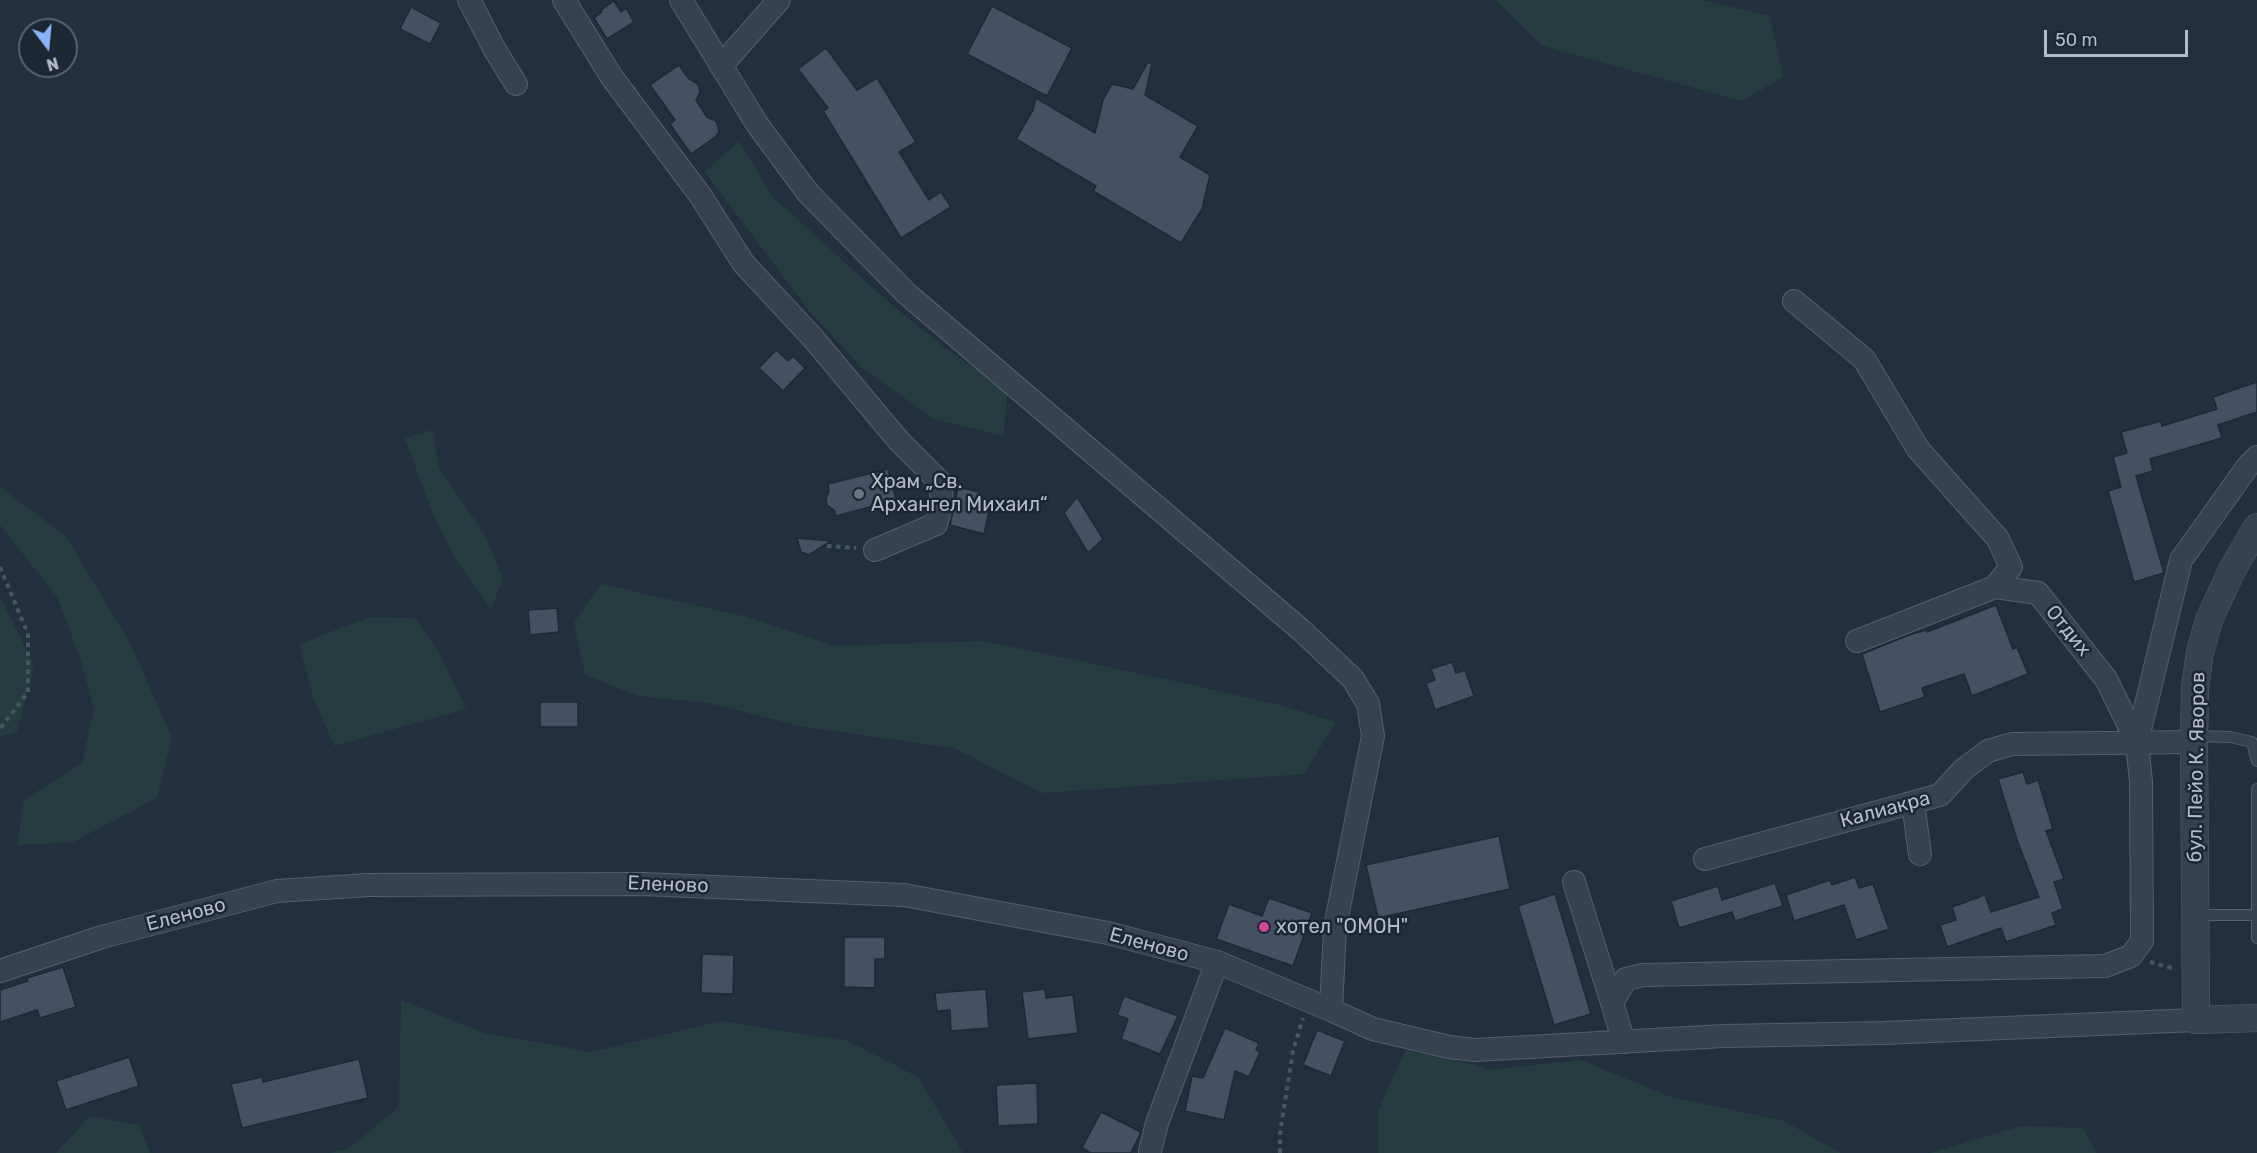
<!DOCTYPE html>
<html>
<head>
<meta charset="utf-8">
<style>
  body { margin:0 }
  #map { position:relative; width:2257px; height:1153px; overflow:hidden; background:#242f3e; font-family:Rubik,sans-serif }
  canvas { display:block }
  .north { position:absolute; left:18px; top:18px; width:60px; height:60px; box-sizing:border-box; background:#1d2633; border:2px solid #59626f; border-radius:50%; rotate:164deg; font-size:16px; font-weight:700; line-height:24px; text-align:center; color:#b4bcc9 }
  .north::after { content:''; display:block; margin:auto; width:21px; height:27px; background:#8ab4f8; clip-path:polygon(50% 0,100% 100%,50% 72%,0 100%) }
  .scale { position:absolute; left:2044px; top:30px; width:144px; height:27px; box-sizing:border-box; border:3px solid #b4bcc9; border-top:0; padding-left:8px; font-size:18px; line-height:21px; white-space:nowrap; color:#b4bcc9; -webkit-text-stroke:4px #1d2633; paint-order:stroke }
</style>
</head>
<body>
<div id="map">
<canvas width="2257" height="1153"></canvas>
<div class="north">N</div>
<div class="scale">50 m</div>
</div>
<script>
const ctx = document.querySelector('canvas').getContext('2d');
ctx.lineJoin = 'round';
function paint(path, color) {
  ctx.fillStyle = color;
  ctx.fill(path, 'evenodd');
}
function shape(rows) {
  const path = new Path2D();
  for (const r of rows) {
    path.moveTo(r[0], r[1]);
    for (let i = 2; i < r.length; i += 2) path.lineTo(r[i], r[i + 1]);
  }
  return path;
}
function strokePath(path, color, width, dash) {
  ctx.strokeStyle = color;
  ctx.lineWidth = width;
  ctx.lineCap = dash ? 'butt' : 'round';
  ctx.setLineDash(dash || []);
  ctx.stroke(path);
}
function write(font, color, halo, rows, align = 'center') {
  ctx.font = font + ' Rubik,sans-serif';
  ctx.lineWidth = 5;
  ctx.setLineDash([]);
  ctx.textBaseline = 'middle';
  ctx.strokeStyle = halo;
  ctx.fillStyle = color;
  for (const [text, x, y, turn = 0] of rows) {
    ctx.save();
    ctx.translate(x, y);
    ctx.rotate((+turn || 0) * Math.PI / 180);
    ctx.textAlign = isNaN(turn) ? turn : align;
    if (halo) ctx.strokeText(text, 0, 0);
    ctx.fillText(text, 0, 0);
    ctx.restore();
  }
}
paint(shape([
  [1495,0,1702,0,1770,16,1783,77,1742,101,1543,46],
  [739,141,773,197,886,300,940,344,1008,391,1003,436,934,419,862,368,810,312,705,172],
  [433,430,439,468,485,535,503,579,491,609,454,557,430,507,405,438],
  [0,487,66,536,130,643,172,737,157,798,73,842,17,845,24,800,82,763,94,710,80,657,57,597,0,525],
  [601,584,743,616,836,646,983,641,1170,680,1279,705,1336,722,1304,774,1042,793,954,748,800,726,709,703,638,696,585,675,574,622],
  [0,597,34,664,17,732,0,737],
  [370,617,415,618,440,654,466,709,334,746,313,697,299,644],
  [401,1000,484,1033,591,1052,721,1021,848,1041,918,1077,963,1153,330,1153,349,1148,399,1107],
  [1405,1050,1477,1065,1487,1070,1581,1060,1671,1097,1784,1121,1841,1153,1378,1153,1378,1111],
  [90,1116,139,1125,150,1153,56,1153],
  [2021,1126,2083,1128,2096,1153,1930,1153]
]), '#263c3f');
const building = shape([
  [614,1,621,12,626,8,634,22,607,39,594,18,602,12,601,10,614,1],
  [992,6,1072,48,1047,96,967,54,992,6],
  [411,7,441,23,430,44,400,29,411,7],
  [826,48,857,90,877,78,916,142,899,152,929,200,941,192,951,207,901,238,823,111,828,108,798,69,826,48],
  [1148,62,1152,64,1145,95,1198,126,1180,157,1210,175,1202,209,1181,243,1093,191,1096,186,1016,139,1033,110,1036,98,1095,133,1103,100,1112,84,1133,89,1148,62],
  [679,65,688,78,698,84,700,92,696,100,707,117,716,121,718,127,719,132,715,137,691,154,670,124,675,120,650,85,679,65],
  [776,350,788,361,793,356,805,368,783,391,759,368,776,350],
  [2257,382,2257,412,2218,425,2222,438,2150,459,2153,471,2136,476,2164,573,2134,582,2108,491,2121,487,2113,457,2127,453,2121,432,2161,421,2162,426,2217,409,2213,397,2257,382],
  [888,469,896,500,836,516,834,510,827,505,826,498,829,491,828,484,888,469],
  [958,487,979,492,975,507,989,511,984,534,950,525,958,487],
  [1077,497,1103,539,1088,553,1064,513,1077,497],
  [797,538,831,541,809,555,801,552,797,538],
  [1996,605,2013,649,2017,647,2028,674,1972,696,1964,674,1922,688,1925,697,1880,712,1862,654,1909,635,1926,630,1927,632,1996,605],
  [557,608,559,632,530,635,528,610,557,608],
  [1452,662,1456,673,1465,670,1474,696,1435,710,1426,683,1435,680,1431,669,1452,662],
  [540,702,578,702,578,727,540,727,540,702],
  [2023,772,2027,784,2038,780,2053,829,2046,831,2064,879,2054,882,2063,909,2052,913,2056,925,2006,942,2001,928,1947,947,1940,925,1956,920,1952,907,1985,895,1991,912,2039,897,2017,840,1998,779,2023,772],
  [1499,836,1510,889,1378,918,1366,865,1499,836],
  [1855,877,1859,888,1873,884,1889,929,1856,940,1844,905,1794,921,1786,895,1830,880,1832,885,1855,877],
  [1775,883,1783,906,1735,921,1732,912,1679,928,1671,901,1718,886,1722,900,1775,883],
  [1555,894,1591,1014,1554,1025,1518,906,1555,894],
  [1269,898,1312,913,1293,966,1216,939,1229,904,1262,916,1269,898],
  [844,937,885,937,885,959,875,959,875,988,844,987,844,937],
  [702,954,734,955,733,994,701,993,702,954],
  [63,967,76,1007,40,1018,37,1010,0,1022,0,990,28,981,27,978,63,967],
  [986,989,989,1028,951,1031,950,1010,937,1011,935,993,986,989],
  [1045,989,1046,998,1073,995,1078,1033,1028,1039,1022,992,1045,989],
  [1124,996,1178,1016,1160,1054,1121,1039,1128,1019,1117,1015,1124,996],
  [1225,1028,1259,1043,1256,1050,1260,1052,1249,1077,1235,1071,1224,1120,1185,1111,1192,1076,1203,1078,1225,1028],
  [1317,1030,1345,1041,1331,1076,1303,1065,1317,1030],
  [129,1057,139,1086,66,1110,56,1081,129,1057],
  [359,1059,368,1098,242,1128,231,1084,262,1077,263,1082,359,1059],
  [1037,1083,1038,1124,998,1126,996,1085,1037,1083],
  [1101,1112,1141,1132,1131,1153,1091,1153,1082,1148,1101,1112]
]);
paint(building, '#455162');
strokePath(building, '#1f2835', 1.5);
const service = shape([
  [2195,736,2230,737,2252,742,2257,761],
  [2257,789,2257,938],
  [2196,915,2256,915]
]);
const minor = shape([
  [469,0,495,50,516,84],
  [564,0,611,76,700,195,744,264,812,337,899,441,940,482,942,502,936,524,875,550],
  [681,0,757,124,808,193,907,294,1301,630,1353,679,1368,704,1373,736,1335,927,1331,1010,1373,1029,1449,1047,1475,1050,1724,1036,1884,1033,2196,1020],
  [721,66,779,0],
  [1794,301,1864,359,1918,449,1998,539,2011,567,1995,587],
  [1857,641,1995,587,2038,593,2106,679,2137,742],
  [1913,803,1920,854],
  [1705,859,1940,795,1964,769,1988,751,2012,744,2194,742],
  [1574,882,1612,1003],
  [0,971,102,937,277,891,368,885,643,884,904,895,1108,933,1217,962,1331,1010],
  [1624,1042,1612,1003,1626,979,1643,975,2105,966,2131,956,2142,941,2141,782,2137,742,2181,560,2248,466,2257,457],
  [1150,1151,1157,1123,1217,962]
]);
const tertiary = shape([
  [2257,527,2232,570,2209,620,2200,652,2195,688,2194,742,2196,1020,2257,1018]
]);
strokePath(service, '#565f6c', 12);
strokePath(minor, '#565f6c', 24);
strokePath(tertiary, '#565f6c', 28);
strokePath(shape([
  [827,546,856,548],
  [0,567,28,634,28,692,0,729],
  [2150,962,2175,969],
  [1280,1153,1280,1133,1293,1051,1303,1018]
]), '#44595c', 4, [4.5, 4.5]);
strokePath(service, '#38414e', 10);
strokePath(minor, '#38414e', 22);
strokePath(tertiary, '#38414e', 27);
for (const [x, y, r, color] of [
  [859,494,6,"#6b7280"],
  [1264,927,6,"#d1479c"]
]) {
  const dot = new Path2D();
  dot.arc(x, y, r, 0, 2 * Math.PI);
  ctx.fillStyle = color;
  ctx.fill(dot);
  strokePath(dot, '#1d2633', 2);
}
write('20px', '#b4bcc9', '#1d2633', [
  ["Храм „Св.",871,482],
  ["Архангел Михаил“",871,505],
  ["хотел \"ОМОН\"",1276,927]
], 'left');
write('20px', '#b4bcc9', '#1d2633', [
  ["Отдих",2068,631,51],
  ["бул. Пейо К. Яворов",2197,767,-89],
  ["Калиакра",1885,810,-15],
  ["Еленово",668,885,2],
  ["Еленово",186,915,-15],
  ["Еленово",1149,945,15]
]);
</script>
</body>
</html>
